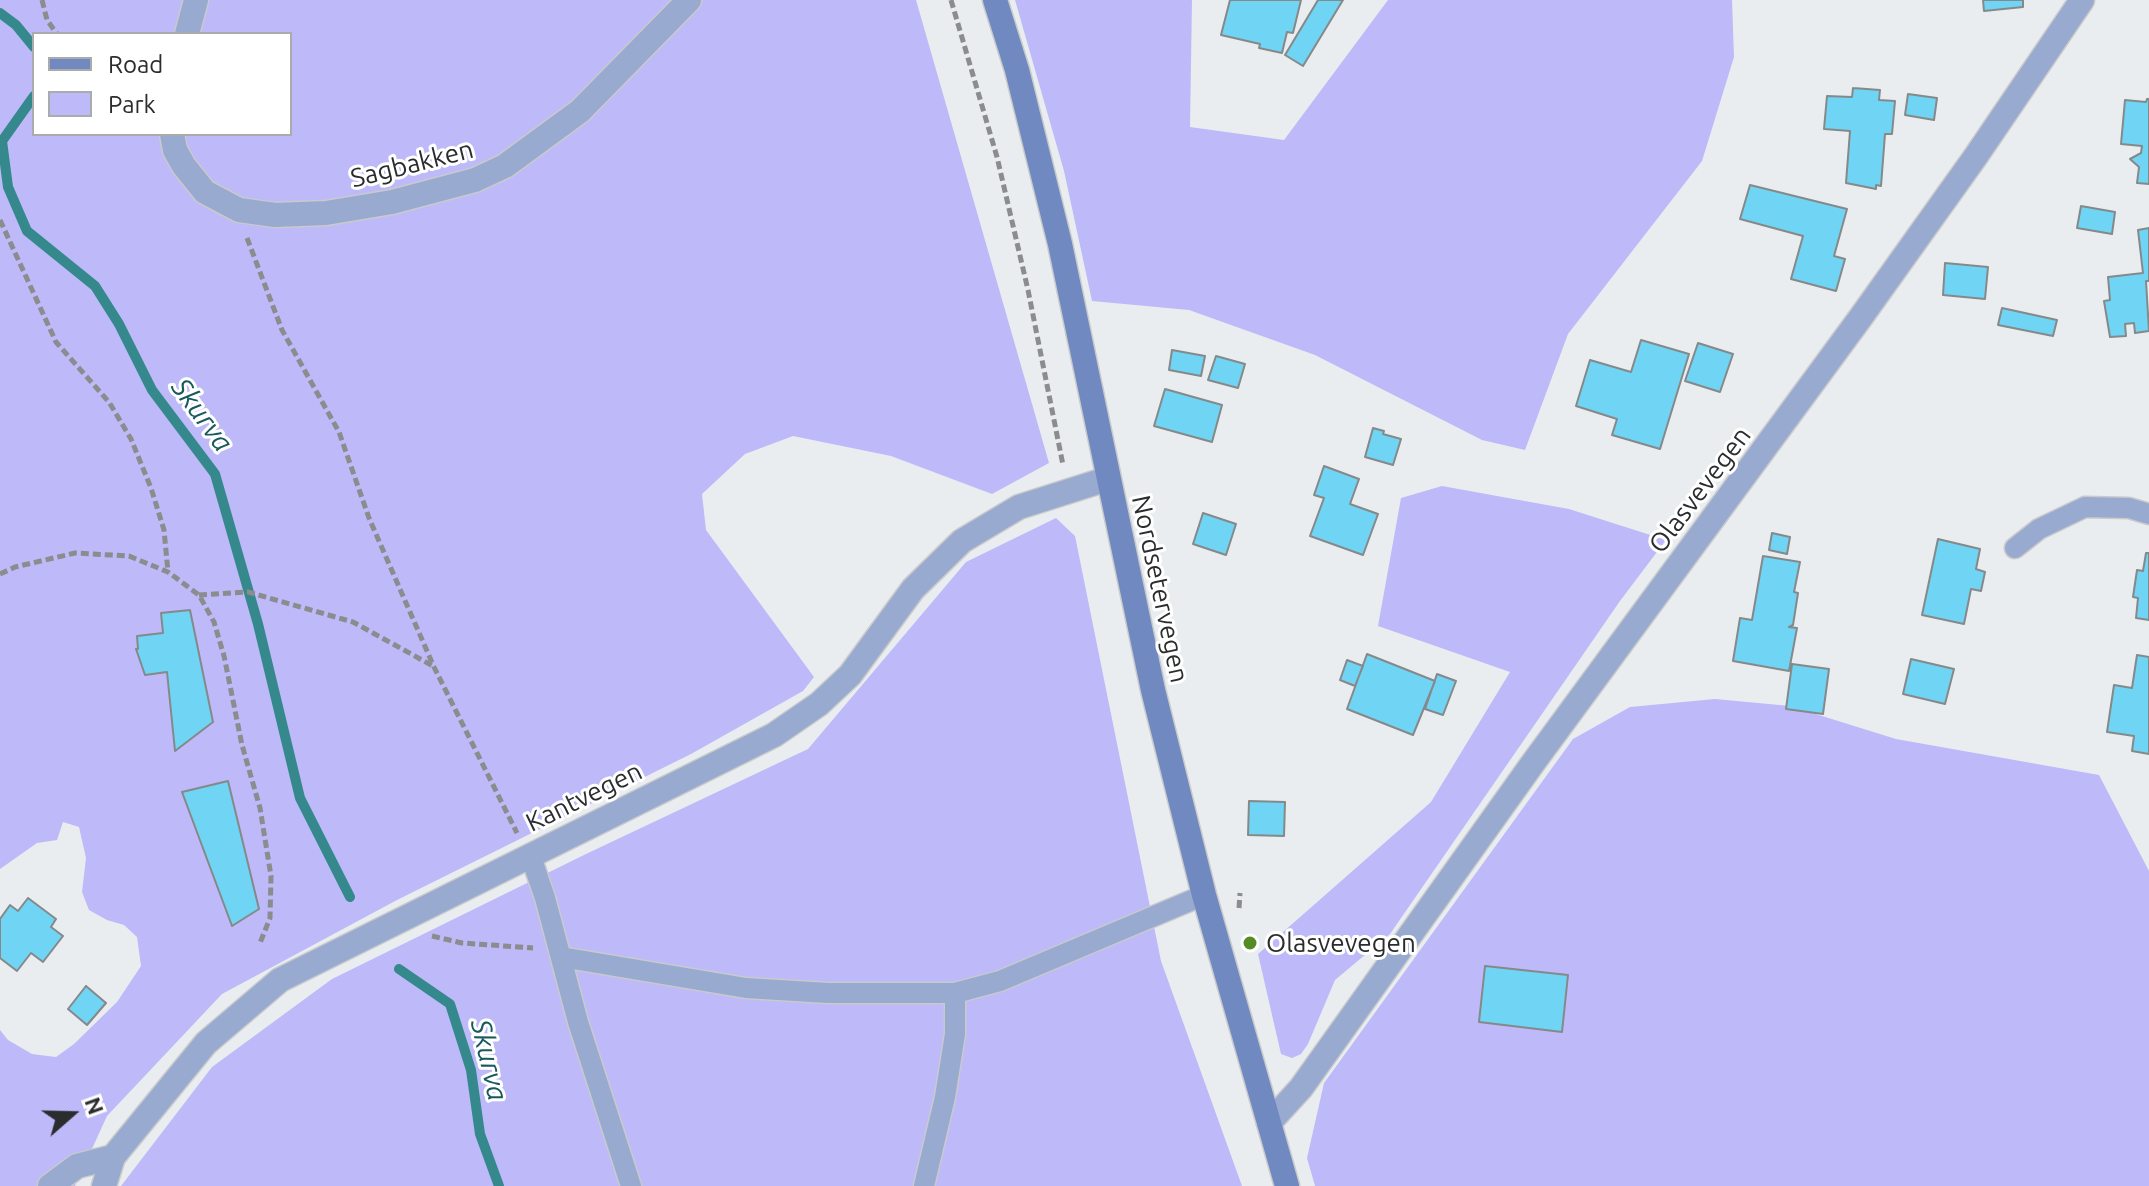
<!DOCTYPE html>
<html>
<head>
<meta charset="utf-8">
<style>
  body { margin:0 }
  #map { position:relative; width:2149px; height:1186px; overflow:hidden; background:#eaedef; font-family:Ubuntu,sans-serif }
  canvas { display:block }
  .legend { position:absolute; left:32px; top:32px; width:260px; height:104px; box-sizing:border-box; background:#fff; border:2px solid #aaabab; margin:0; padding:10px 14px; list-style:none; font-size:24px; color:#2b2c2d }
  .legend li { display:flex; align-items:center; gap:16px; height:40px }
  .legend b { width:40px; border:2px solid #aaabab }
  .north { position:absolute; left:32px; top:1074px; width:80px; height:80px; -webkit-text-stroke:6px #fff; paint-order:stroke; rotate:70deg; font-size:22px; font-weight:700; line-height:32px; text-align:center; color:#2b2c2d }
  .north::after { content:''; display:block; margin:auto; width:28px; height:36px; background:#2b2c2d; clip-path:polygon(50% 0,100% 100%,50% 72%,0 100%) }
</style>
</head>
<body>
<div id="map">
<canvas width="2149" height="1186"></canvas>
<ul class="legend">
<li><b style="height:10px;background:#7089c0"></b>Road</li>
<li><b style="height:22px;background:#beb9f9"></b>Park</li>
</ul>
<div class="north">N</div>
</div>
<script>
const ctx = document.querySelector('canvas').getContext('2d');
ctx.lineJoin = 'round';
function paint(path, color) {
  ctx.fillStyle = color;
  ctx.fill(path, 'evenodd');
}
function shape(rows) {
  const path = new Path2D();
  for (const r of rows) {
    path.moveTo(r[0], r[1]);
    for (let i = 2; i < r.length; i += 2) path.lineTo(r[i], r[i + 1]);
  }
  return path;
}
function strokePath(path, color, width, dash) {
  ctx.strokeStyle = color;
  ctx.lineWidth = width;
  ctx.lineCap = dash ? 'butt' : 'round';
  ctx.setLineDash(dash || []);
  ctx.stroke(path);
}
function write(font, color, halo, rows, align = 'center') {
  ctx.font = font + ' Ubuntu,sans-serif';
  ctx.lineWidth = 6;
  ctx.setLineDash([]);
  ctx.textBaseline = 'middle';
  ctx.strokeStyle = halo;
  ctx.fillStyle = color;
  for (const [text, x, y, turn = 0] of rows) {
    ctx.save();
    ctx.translate(x, y);
    ctx.rotate((+turn || 0) * Math.PI / 180);
    ctx.textAlign = isNaN(turn) ? turn : align;
    if (halo) ctx.strokeText(text, 0, 0);
    ctx.fillText(text, 0, 0);
    ctx.restore();
  }
}
paint(shape([
  [0,0,916,0,1049,463,992,494,891,456,793,436,745,454,702,494,706,530,814,677,803,691,691,754,397,900,222,994,107,1116,75,1186,0,1186,0,1030,8,1040,32,1054,56,1057,74,1044,117,1002,141,966,137,937,124,925,107,920,89,910,82,892,86,858,79,827,63,822,57,840,37,843,0,869],
  [34,34,290,34,290,134,34,134],
  [1015,0,1192,0,1190,127,1284,140,1388,0,1732,0,1734,57,1702,161,1568,334,1525,450,1482,440,1315,355,1189,310,1092,301,1064,171],
  [1442,486,1569,509,1666,540,1620,601,1390,934,1335,980,1308,1044,1301,1054,1292,1058,1281,1054,1258,954,1431,802,1510,672,1378,626,1401,498],
  [1056,518,1075,536,1161,961,1242,1186,121,1186,212,1067,332,979,586,854,808,749,966,562],
  [1715,699,1790,706,1896,739,2099,775,2149,871,2149,1186,1315,1186,1307,1158,1324,1083,1573,739,1630,707]
]), '#beb9f9');
strokePath(shape([
  [0,13,16,25,34,47],
  [34,96,2,141,8,187,27,231,95,286,119,324,152,390,215,474,258,624,300,798,350,897],
  [399,969,450,1004,471,1070,480,1134,499,1186]
]), '#35898d', 10);
const building = shape([
  [1230,0,1301,0,1293,33,1287,32,1282,53,1259,48,1260,44,1221,35,1230,0],
  [1318,0,1343,0,1303,66,1285,55,1318,0],
  [1983,0,2023,0,2023,7,1984,11,1983,0],
  [1853,88,1880,90,1879,100,1895,101,1892,134,1885,134,1881,186,1876,185,1876,189,1846,183,1850,131,1824,129,1827,96,1852,97,1853,88],
  [1908,94,1937,98,1934,120,1905,115,1908,94],
  [2147,99,2149,99,2149,184,2137,183,2139,167,2130,159,2141,153,2142,146,2121,144,2125,100,2146,102,2147,99],
  [1750,185,1847,209,1834,256,1845,259,1836,291,1791,279,1803,236,1740,219,1750,185],
  [2081,206,2115,212,2112,234,2077,228,2081,206],
  [2149,228,2149,281,2146,281,2149,331,2135,333,2134,323,2125,324,2126,336,2110,337,2104,301,2110,300,2108,277,2143,273,2138,230,2149,228],
  [1945,263,1988,267,1985,299,1943,295,1945,263],
  [2002,308,2057,320,2053,336,1998,325,2002,308],
  [1641,340,1689,354,1660,449,1612,435,1617,419,1576,406,1590,360,1631,372,1641,340],
  [1698,343,1733,354,1720,392,1685,381,1698,343],
  [1172,350,1205,356,1201,376,1169,370,1172,350],
  [1216,356,1245,364,1238,388,1208,380,1216,356],
  [1165,389,1222,405,1212,442,1154,426,1165,389],
  [1373,428,1384,431,1383,434,1401,439,1393,465,1365,457,1373,428],
  [1324,466,1359,479,1350,504,1378,514,1363,555,1310,536,1324,498,1314,495,1324,466],
  [1203,513,1236,524,1226,555,1193,544,1203,513],
  [1772,533,1790,537,1787,554,1769,550,1772,533],
  [1938,539,1980,549,1976,569,1985,572,1981,591,1971,589,1964,624,1922,615,1938,539],
  [2146,553,2149,553,2149,620,2136,618,2138,598,2133,597,2137,570,2143,571,2146,553],
  [1763,556,1800,562,1794,592,1798,593,1793,625,1789,627,1797,628,1789,671,1733,661,1740,618,1752,620,1763,556],
  [190,610,213,722,175,751,167,672,145,675,136,649,138,649,137,636,163,633,161,613,190,610],
  [1367,654,1435,681,1413,735,1347,709,1367,654],
  [2137,655,2149,657,2149,754,2132,751,2134,736,2107,732,2114,685,2132,688,2137,655],
  [1911,659,1954,669,1945,704,1903,694,1911,659],
  [1347,660,1363,666,1355,686,1340,680,1347,660],
  [1792,664,1829,669,1823,714,1786,709,1792,664],
  [1437,674,1456,681,1443,715,1425,709,1437,674],
  [228,781,259,909,232,926,182,792,228,781],
  [1249,801,1285,802,1284,836,1248,835,1249,801],
  [28,898,56,919,51,927,63,936,43,962,31,953,17,971,0,958,0,919,10,905,18,911,28,898],
  [1485,966,1568,975,1562,1032,1479,1022,1485,966],
  [86,986,106,1003,87,1025,68,1009,86,986]
]);
paint(building, '#70d4f4');
strokePath(building, '#85898a', 2);
const lane = shape([
  [2015,548,2039,529,2085,507,2129,508,2149,514],
  [530,854,545,898,578,1022,631,1186],
  [561,957,746,988,828,993,955,993,1000,981,1204,895],
  [924,1186,945,1097,955,1034,955,993]
]);
const street = shape([
  [187,34,196,0],
  [172,134,175,150,184,166,205,192,239,210,275,215,326,213,392,202,475,180,505,166,580,111,689,0],
  [1269,1123,1301,1088,1533,763,1861,317,1976,156,2082,0],
  [50,1186,77,1166,113,1157],
  [104,1186,113,1157,206,1043,280,980,774,735,819,704,850,675,913,589,962,541,1019,507,1107,479]
]);
const secondary = shape([
  [995,0,1017,70,1060,244,1153,690,1204,895,1287,1186]
]);
strokePath(lane, '#c8cacc', 23);
strokePath(street, '#c8cacc', 27);
strokePath(secondary, '#c8cacc', 27);
strokePath(shape([
  [42,0,47,20,57,34],
  [951,0,997,157,1028,290,1063,465],
  [0,220,56,342,109,402,131,439,151,488,164,530,168,572],
  [247,238,282,330,339,432,369,518,434,667,517,833],
  [0,574,15,567,75,553,129,556,168,572,199,595,214,622,224,656,242,745,260,808,271,876,270,918,260,943],
  [199,595,248,592,353,622,433,666],
  [1239,908,1240,893],
  [432,936,462,943,533,948]
]), '#8a8c8e', 5, [8, 4]);
strokePath(lane, '#99aad0', 20);
strokePath(street, '#99aad0', 24);
strokePath(secondary, '#7089c0', 24);
for (const [x, y, r, color] of [
  [1250,943,8,"#558b24"]
]) {
  const dot = new Path2D();
  dot.arc(x, y, r, 0, 2 * Math.PI);
  ctx.fillStyle = color;
  ctx.fill(dot);
  strokePath(dot, '#fff', 3);
}
write('26px', '#2b2c2d', '#fff', [
  ["Sagbakken",412,164,-14],
  ["Olasvevegen",1700,490,-53],
  ["Nordsetervegen",1160,589,78],
  ["Kantvegen",584,797,-26]
]);
write('26px', '#2b2c2d', '#fff', [
  ["Olasvevegen",1266,943]
], 'left');
write('italic 28px', '#17595c', '#fff', [
  ["Skurva",202,415,54],
  ["Skurva",489,1060,77]
]);
</script>
</body>
</html>
